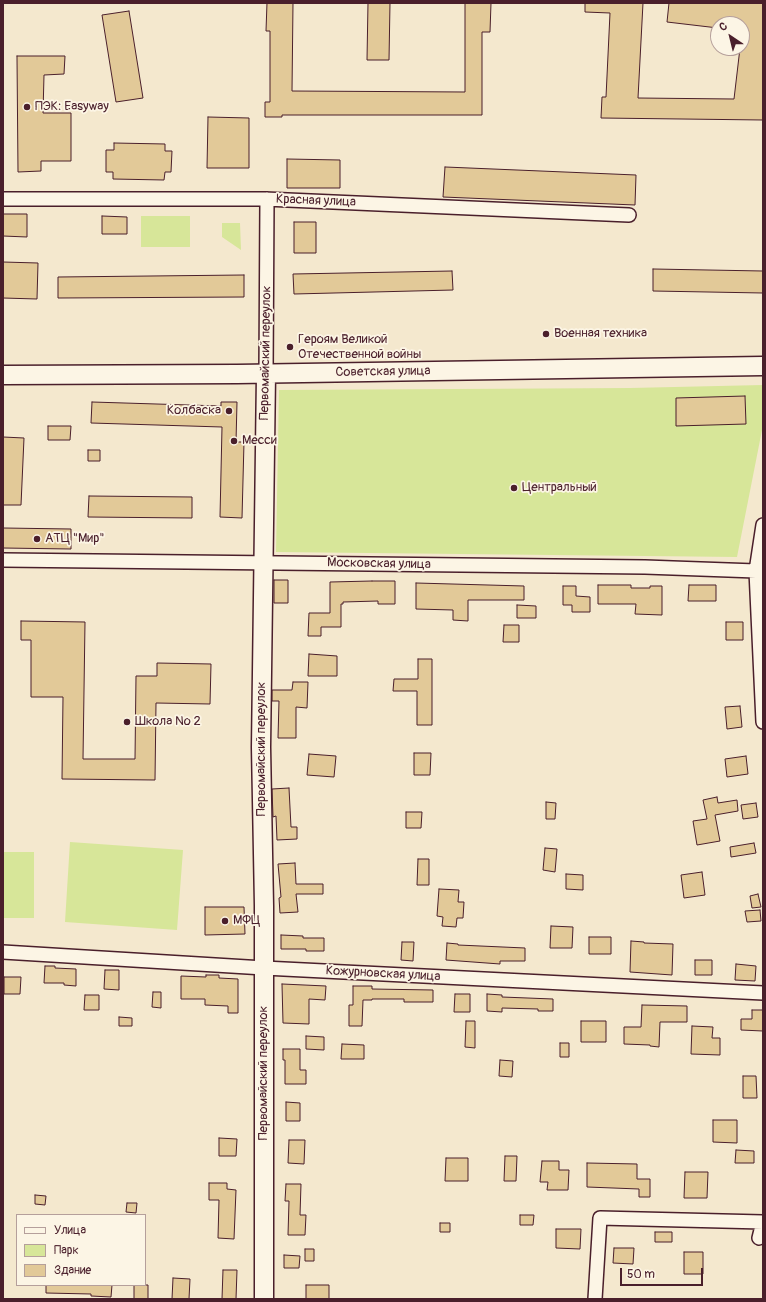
<!DOCTYPE html>
<html>
<head>
<meta charset="utf-8">
<style>
  body { margin:0 }
  #map { position:relative; width:766px; height:1302px; overflow:hidden; background:#f4e8ce; font-family:Pangolin,sans-serif }
  canvas { display:block }
  .frame { position:absolute; inset:0; border:4px solid #4a1f2b; pointer-events:none }
  .legend { position:absolute; left:16px; top:1214px; width:130px; height:72px; box-sizing:border-box; background:#fcf5e5; border:1px solid #b59f9b; margin:0; padding:5px 7px; list-style:none; font-size:12px; color:#4a1f2b }
  .legend li { display:flex; align-items:center; gap:8px; height:20px }
  .legend b { width:20px; border:1px solid #b59f9b }
  .north { position:absolute; left:710px; top:16px; width:40px; height:40px; box-sizing:border-box; background:#fcf5e5; border:1px solid #b59f9b; border-radius:50%; rotate:325deg; font-size:11px; font-weight:700; line-height:16px; text-align:center; color:#4a1f2b }
  .north::after { content:''; display:block; margin:auto; width:14px; height:18px; background:#4a1f2b; clip-path:polygon(50% 0,100% 100%,50% 72%,0 100%) }
  .scale { position:absolute; left:620px; top:1268px; width:83px; height:18px; box-sizing:border-box; border:2px solid #4a1f2b; border-top:0; padding-left:5px; font-size:12px; line-height:14px; white-space:nowrap; color:#4a1f2b; -webkit-text-stroke:3px #fcf5e5; paint-order:stroke }
</style>
</head>
<body>
<div id="map">
<canvas width="766" height="1302"></canvas>
<div class="frame"></div>
<ul class="legend">
<li><b style="height:5px;background:#fcf5e5"></b>Улица</li>
<li><b style="height:11px;background:#d7e699"></b>Парк</li>
<li><b style="height:11px;background:#e2c998"></b>Здание</li>
</ul>
<div class="north">С</div>
<div class="scale">50 m</div>
</div>
<script>
const ctx = document.querySelector('canvas').getContext('2d');
ctx.lineJoin = 'round';
function paint(path, color) {
  ctx.fillStyle = color;
  ctx.fill(path, 'evenodd');
}
function shape(rows) {
  const path = new Path2D();
  for (const r of rows) {
    path.moveTo(r[0], r[1]);
    for (let i = 2; i < r.length; i += 2) path.lineTo(r[i], r[i + 1]);
  }
  return path;
}
function strokePath(path, color, width, dash) {
  ctx.strokeStyle = color;
  ctx.lineWidth = width;
  ctx.lineCap = dash ? 'butt' : 'round';
  ctx.setLineDash(dash || []);
  ctx.stroke(path);
}
function write(font, color, halo, rows, align = 'center') {
  ctx.font = font + ' Pangolin,sans-serif';
  ctx.lineWidth = 3.5;
  ctx.setLineDash([]);
  ctx.textBaseline = 'middle';
  ctx.strokeStyle = halo;
  ctx.fillStyle = color;
  for (const [text, x, y, turn = 0] of rows) {
    ctx.save();
    ctx.translate(x, y);
    ctx.rotate((+turn || 0) * Math.PI / 180);
    ctx.textAlign = isNaN(turn) ? turn : align;
    if (halo) ctx.strokeText(text, 0, 0);
    ctx.fillText(text, 0, 0);
    ctx.restore();
  }
}
paint(shape([
  [141,216,190,216,190,247,141,247],
  [222,223,240,223,241,250,222,237],
  [763,385,763,425,737,557,276,552,279,390,630,388],
  [70,842,183,850,177,930,65,922],
  [3,852,34,852,34,918,3,918]
]), '#d7e699');
const building = shape([
  [267,3,293,3,292,91,465,92,465,3,491,3,490,32,482,32,482,115,282,115,282,117,265,117,265,102,270,102,270,31,266,31,267,3],
  [368,3,390,3,389,60,367,60,368,3],
  [585,3,643,3,638,98,734,99,740,48,742,48,742,24,718,24,718,28,667,22,669,3,763,3,763,120,601,118,602,97,606,97,610,13,585,12,585,3],
  [129,11,143,98,116,102,102,15,129,11],
  [17,56,65,56,64,74,44,75,43,113,71,113,71,161,41,161,41,171,18,172,17,56],
  [208,117,249,118,249,168,207,168,208,117],
  [114,143,165,144,165,151,172,151,171,172,165,172,164,180,113,179,113,172,106,172,106,150,114,150,114,143],
  [287,159,340,160,340,188,287,188,287,159],
  [445,167,636,175,635,205,443,197,445,167],
  [3,214,27,214,27,237,3,236,3,214],
  [102,216,127,217,127,234,102,234,102,216],
  [294,222,316,222,316,253,294,253,294,222],
  [3,262,38,263,37,299,3,298,3,262],
  [653,269,763,271,763,293,653,291,653,269],
  [452,271,453,290,294,294,293,274,452,271],
  [244,275,244,297,58,298,58,277,244,275],
  [745,396,746,424,676,426,676,398,745,396],
  [92,402,221,406,221,402,237,402,236,442,244,442,242,518,220,517,222,427,91,423,92,402],
  [48,426,71,426,70,440,48,440,48,426],
  [3,437,24,438,21,505,3,505,3,437],
  [88,450,100,450,100,461,88,461,88,450],
  [89,496,192,497,192,518,88,517,89,496],
  [3,528,71,529,71,549,3,548,3,528],
  [274,580,288,580,288,603,274,603,274,580],
  [372,581,395,581,395,604,378,604,378,601,343,602,343,604,341,604,341,627,321,627,321,636,308,636,309,613,330,613,330,582,372,581],
  [416,583,524,586,524,600,468,600,468,621,453,620,453,610,416,609,416,583],
  [598,585,631,585,631,588,650,588,650,586,662,586,662,615,635,614,636,604,598,604,598,585],
  [689,585,716,585,716,601,688,601,689,585],
  [563,586,576,586,576,596,590,597,590,612,572,612,572,605,563,605,563,586],
  [517,605,536,606,536,618,517,618,517,605],
  [21,621,85,622,83,759,135,759,136,676,157,676,157,663,211,664,210,704,156,703,155,780,62,779,63,697,31,697,31,640,21,640,21,621],
  [726,622,743,622,743,640,726,640,726,622],
  [504,625,519,625,519,642,503,642,504,625],
  [309,654,337,656,337,676,308,676,309,654],
  [418,659,432,659,432,725,417,725,417,691,393,691,394,679,418,679,418,659],
  [293,682,308,682,307,708,296,707,296,738,278,738,279,701,272,701,272,690,292,690,293,682],
  [740,706,742,727,727,729,725,707,740,706],
  [414,753,431,753,430,775,414,775,414,753],
  [309,754,336,756,334,777,307,775,309,754],
  [746,756,748,774,727,777,725,759,746,756],
  [289,788,291,827,297,827,297,839,277,840,276,816,273,817,272,789,289,788],
  [717,797,718,803,737,800,738,811,715,815,720,841,697,845,693,821,707,819,703,800,717,797],
  [546,802,556,803,555,819,546,819,546,802],
  [756,803,758,817,743,819,741,805,756,803],
  [406,812,422,812,421,828,406,828,406,812],
  [754,843,756,853,731,857,730,847,754,843],
  [545,848,557,849,555,872,543,870,545,848],
  [418,859,429,859,429,885,417,885,418,859],
  [295,863,296,884,323,884,323,894,296,894,298,912,280,913,279,898,281,897,278,864,295,863],
  [702,872,705,895,684,898,681,875,702,872],
  [566,874,583,875,583,890,566,889,566,874],
  [439,889,459,890,458,902,464,902,463,918,457,918,456,927,442,926,443,917,437,916,439,889],
  [758,894,761,907,752,908,750,896,758,894],
  [205,907,244,907,245,934,205,935,205,907],
  [760,910,761,921,747,922,745,911,760,910],
  [551,926,573,927,572,948,550,948,551,926],
  [281,935,303,936,303,938,324,938,324,951,306,951,306,949,281,949,281,935],
  [589,937,611,937,611,954,589,954,589,937],
  [631,941,644,942,644,943,673,944,672,975,630,972,631,941],
  [402,942,414,942,413,961,401,960,402,942],
  [447,943,458,944,458,945,525,948,525,961,500,961,500,964,446,960,447,943],
  [695,960,712,960,712,975,695,975,695,960],
  [736,964,756,966,755,981,735,980,736,964],
  [45,966,55,966,55,968,76,969,76,986,64,985,64,983,44,983,45,966],
  [105,970,119,970,119,990,104,989,105,970],
  [206,975,219,975,219,978,238,979,238,1013,228,1013,228,1006,205,1005,205,999,181,999,181,976,206,977,206,975],
  [4,977,21,977,20,994,4,994,4,977],
  [282,984,326,986,325,1000,309,999,309,1024,283,1023,282,984],
  [353,986,372,986,372,989,433,990,433,1002,404,1002,404,999,372,999,372,1000,363,1000,362,1026,349,1026,349,1005,353,1005,353,986],
  [153,992,161,992,161,1008,152,1007,153,992],
  [455,994,470,994,470,1012,454,1012,455,994],
  [487,994,502,995,502,997,553,999,553,1011,538,1011,538,1009,502,1008,502,1012,487,1011,487,994],
  [85,995,99,995,99,1010,84,1010,85,995],
  [642,1005,687,1006,687,1022,660,1022,659,1047,650,1046,650,1045,624,1044,624,1027,641,1027,642,1005],
  [752,1010,763,1010,763,1031,741,1030,741,1019,752,1019,752,1010],
  [119,1017,132,1018,132,1026,119,1026,119,1017],
  [466,1021,475,1021,475,1048,465,1047,466,1021],
  [581,1021,606,1021,606,1042,581,1042,581,1021],
  [692,1026,713,1027,712,1038,720,1038,720,1055,691,1054,692,1026],
  [306,1036,324,1037,324,1050,306,1049,306,1036],
  [560,1043,569,1043,569,1057,560,1057,560,1043],
  [342,1044,364,1045,364,1059,341,1059,342,1044],
  [283,1049,300,1049,300,1070,306,1070,306,1084,285,1084,285,1060,283,1060,283,1049],
  [500,1060,513,1061,512,1077,499,1076,500,1060],
  [743,1076,756,1076,757,1098,743,1098,743,1076],
  [286,1102,300,1103,300,1121,286,1121,286,1102],
  [713,1120,737,1120,737,1143,713,1142,713,1120],
  [219,1138,237,1139,236,1156,219,1156,219,1138],
  [289,1140,305,1140,304,1164,288,1163,289,1140],
  [736,1150,754,1151,754,1163,735,1163,736,1150],
  [505,1156,517,1156,516,1181,504,1181,505,1156],
  [446,1158,468,1158,468,1181,445,1181,446,1158],
  [542,1161,559,1161,559,1170,569,1170,568,1190,547,1190,548,1182,540,1182,542,1161],
  [587,1163,637,1164,637,1179,650,1179,650,1197,639,1197,639,1189,587,1187,587,1163],
  [685,1172,708,1172,707,1198,684,1198,685,1172],
  [209,1183,227,1183,227,1189,236,1190,234,1239,218,1238,219,1200,209,1200,209,1183],
  [286,1184,301,1184,300,1215,306,1215,305,1235,288,1235,289,1201,285,1201,286,1184],
  [35,1195,46,1196,45,1205,35,1204,35,1195],
  [127,1203,137,1203,136,1213,126,1212,127,1203],
  [520,1215,534,1215,533,1225,520,1225,520,1215],
  [440,1223,450,1223,450,1232,440,1232,440,1223],
  [556,1229,581,1229,580,1249,556,1248,556,1229],
  [655,1232,672,1232,672,1242,655,1242,655,1232],
  [614,1248,634,1248,633,1264,613,1263,614,1248],
  [305,1249,314,1249,314,1261,305,1261,305,1249],
  [684,1252,703,1252,703,1274,684,1274,684,1252],
  [284,1255,300,1256,299,1268,284,1268,284,1255],
  [223,1270,237,1270,236,1299,222,1299,223,1270],
  [173,1278,190,1279,189,1299,172,1299,173,1278],
  [46,1285,112,1285,111,1297,91,1296,91,1294,46,1293,46,1285],
  [134,1285,148,1285,148,1299,134,1299,134,1285],
  [306,1285,329,1285,329,1299,306,1299,306,1285]
]);
paint(building, '#e2c998');
strokePath(building, '#4a1f2b', 1);
const street = shape([
  [3,199,265,199,629,215],
  [266,374,267,199],
  [763,525,756,571,763,722],
  [3,560,645,567,756,571],
  [3,952,264,968,763,993],
  [759,1238,763,1222],
  [595,1299,600,1218,763,1222]
]);
const secondary = shape([
  [3,375,237,374,763,366],
  [264,1299,264,906,261,747,266,374]
]);
strokePath(street, '#4a1f2b', 16);
strokePath(secondary, '#4a1f2b', 21);
strokePath(street, '#fcf5e5', 13);
strokePath(secondary, '#fcf5e5', 18);
for (const [x, y, r, color] of [
  [27,107,4,"#4a1f2b"],
  [546,334,4,"#4a1f2b"],
  [290,347,4,"#4a1f2b"],
  [229,411,4,"#4a1f2b"],
  [234,441,4,"#4a1f2b"],
  [514,488,4,"#4a1f2b"],
  [37,539,4,"#4a1f2b"],
  [127,722,4,"#4a1f2b"],
  [225,921,4,"#4a1f2b"]
]) {
  const dot = new Path2D();
  dot.arc(x, y, r, 0, 2 * Math.PI);
  ctx.fillStyle = color;
  ctx.fill(dot);
  strokePath(dot, '#fcf5e5', 1.5);
}
write('13px', '#4a1f2b', '#fcf5e5', [
  ["ПЭК: Easyway",35,107],
  ["Военная техника",554,334],
  ["Героям Великой",298,340],
  ["Отечественной войны",298,355],
  ["Колбаска",221,411,"right"],
  ["Месси",242,441],
  ["Центральный",522,488],
  ["АТЦ \"Мир\"",45,539],
  ["Школа № 2",135,722],
  ["МФЦ",233,921]
], 'left');
write('13px', '#4a1f2b', '#fcf5e5', [
  ["Красная улица",316,201,2],
  ["Первомайский переулок",266,353,-89],
  ["Советская улица",383,372,-1],
  ["Московская улица",379,564,1],
  ["Первомайский переулок",262,749,-90],
  ["Кожурновская улица",383,974,3],
  ["Первомайский переулок",264,1073,-90]
]);
</script>
</body>
</html>
